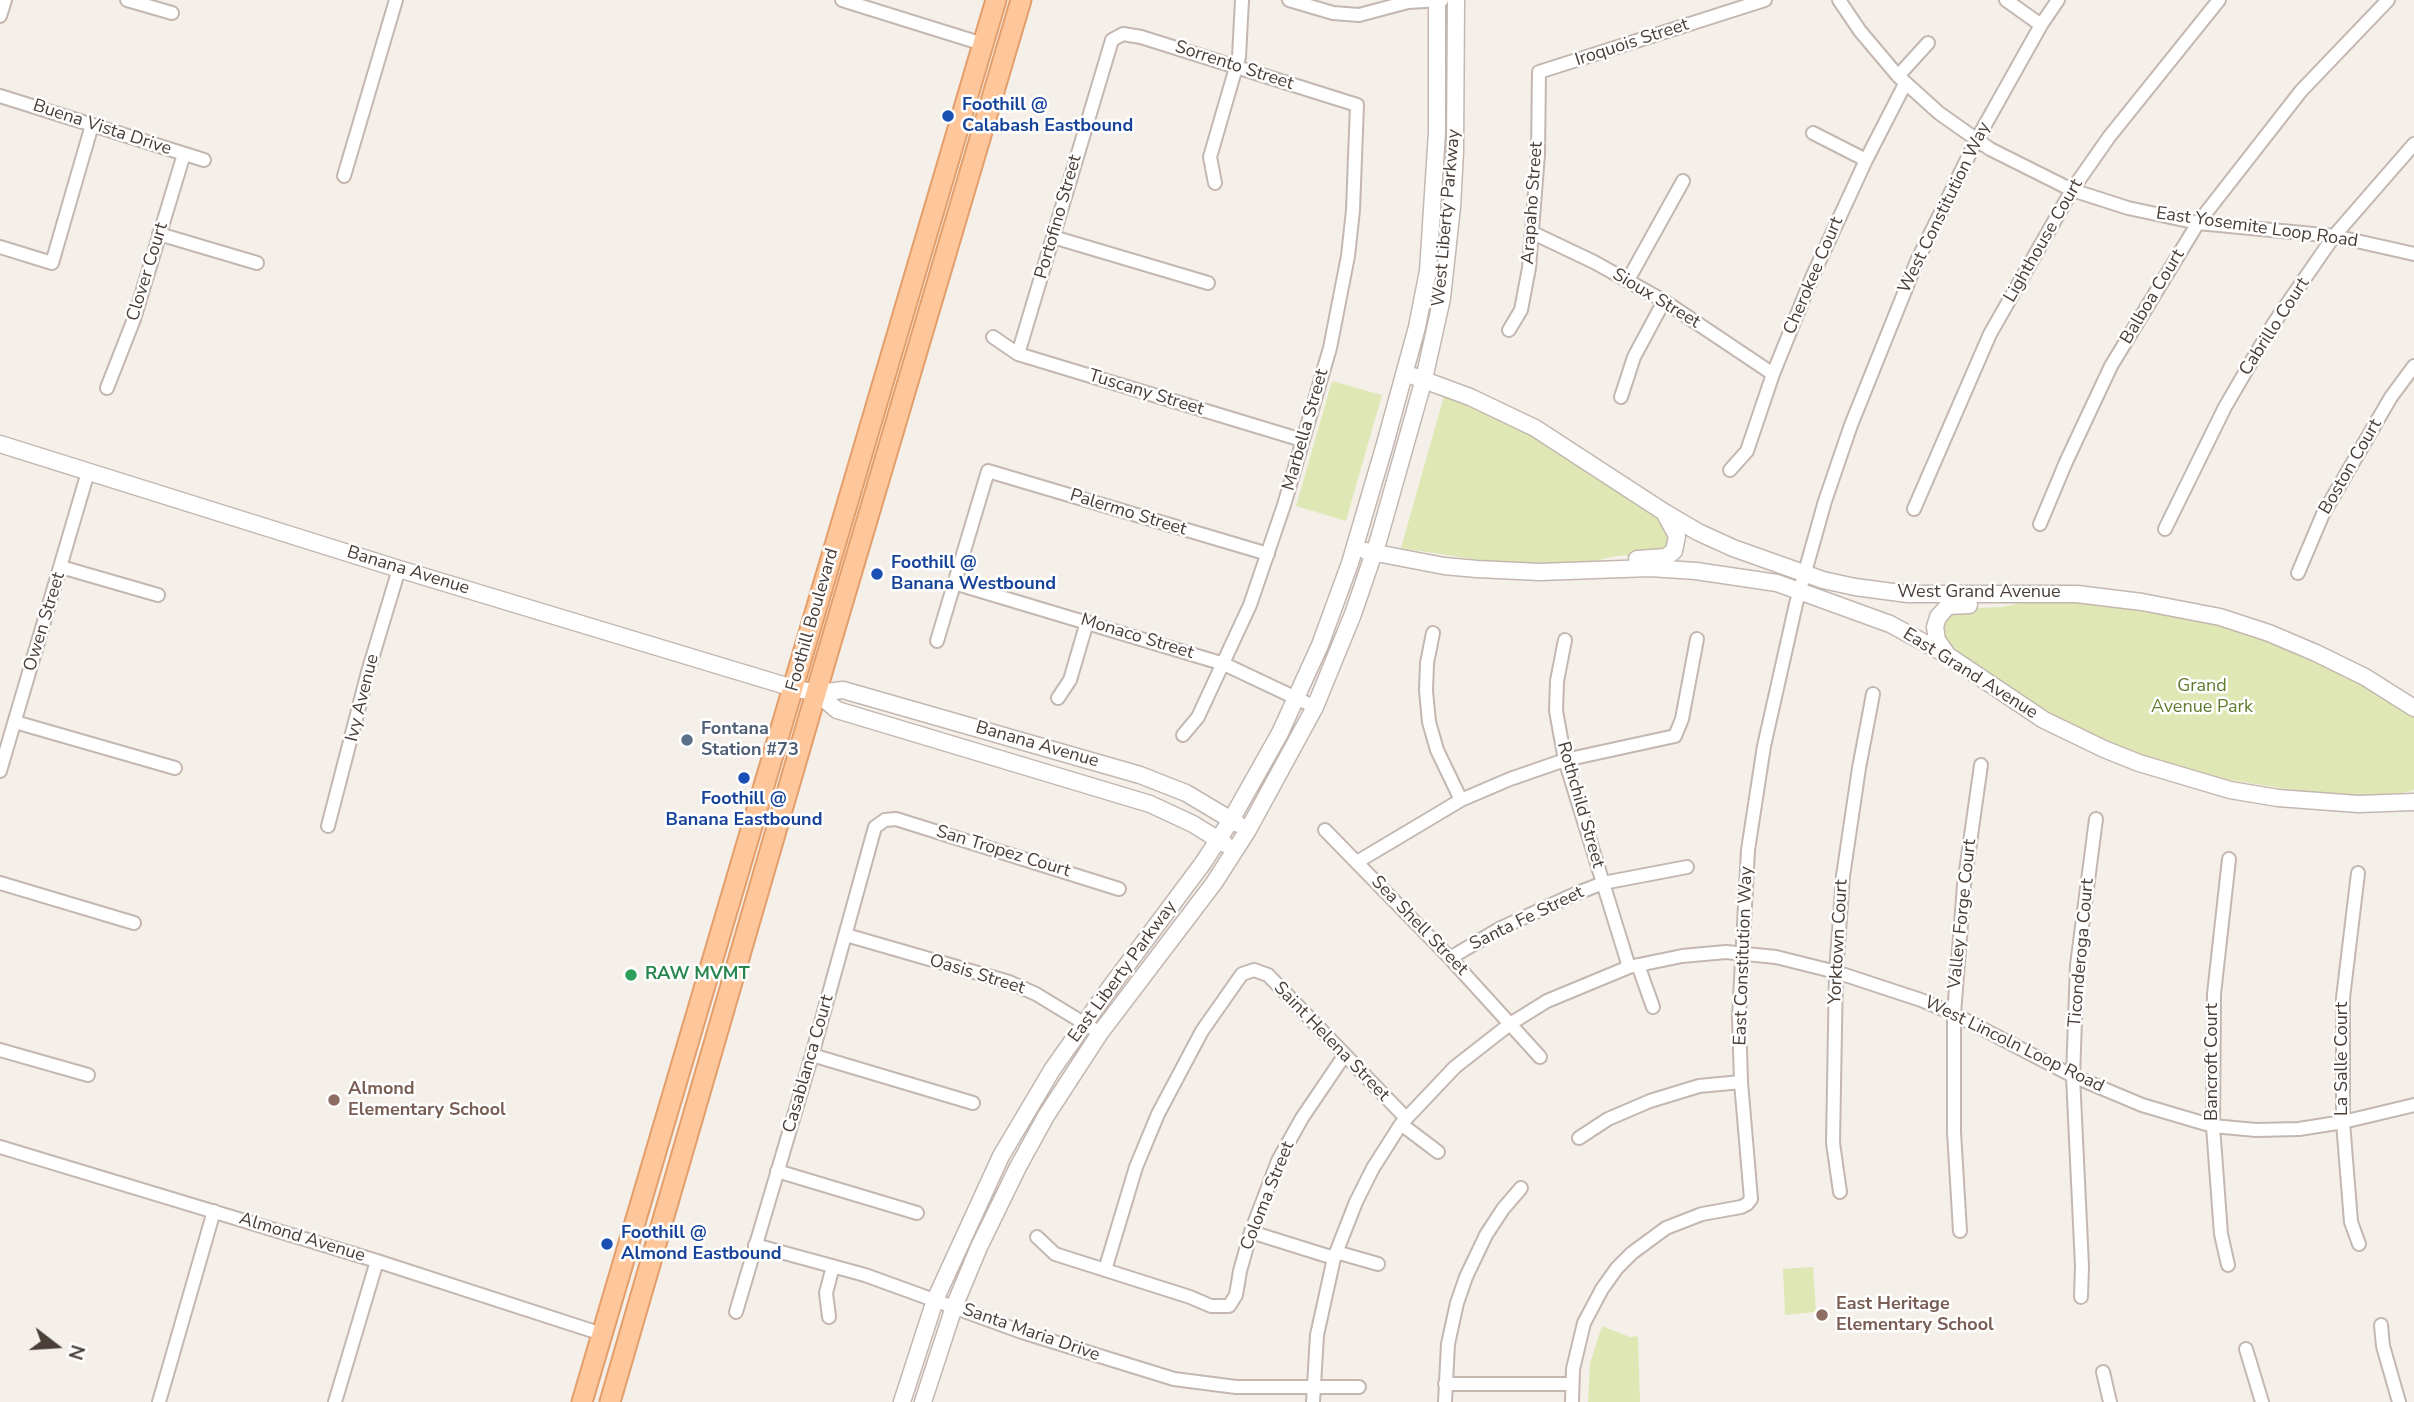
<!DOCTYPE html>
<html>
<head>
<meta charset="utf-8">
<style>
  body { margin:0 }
  #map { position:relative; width:2414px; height:1402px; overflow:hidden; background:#f5efea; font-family:"Nunito Sans",sans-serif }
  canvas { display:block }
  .north { position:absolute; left:21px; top:1311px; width:70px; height:70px; -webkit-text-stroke:5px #fff; paint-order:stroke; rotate:107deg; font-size:19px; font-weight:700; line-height:28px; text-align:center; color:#493e38 }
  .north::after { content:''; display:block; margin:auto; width:24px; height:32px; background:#493e38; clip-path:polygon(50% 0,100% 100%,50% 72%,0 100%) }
</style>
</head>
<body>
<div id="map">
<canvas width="2414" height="1402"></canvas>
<div class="north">N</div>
</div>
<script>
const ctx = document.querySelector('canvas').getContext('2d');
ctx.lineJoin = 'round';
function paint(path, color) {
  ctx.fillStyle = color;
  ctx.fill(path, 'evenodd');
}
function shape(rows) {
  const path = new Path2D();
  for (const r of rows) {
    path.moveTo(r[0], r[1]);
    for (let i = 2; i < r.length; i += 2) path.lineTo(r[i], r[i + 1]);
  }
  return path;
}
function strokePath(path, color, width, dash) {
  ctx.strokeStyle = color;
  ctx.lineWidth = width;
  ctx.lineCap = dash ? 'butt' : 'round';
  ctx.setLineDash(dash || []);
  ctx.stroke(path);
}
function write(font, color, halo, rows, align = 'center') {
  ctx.font = font + ' "Nunito Sans",sans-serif';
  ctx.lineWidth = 5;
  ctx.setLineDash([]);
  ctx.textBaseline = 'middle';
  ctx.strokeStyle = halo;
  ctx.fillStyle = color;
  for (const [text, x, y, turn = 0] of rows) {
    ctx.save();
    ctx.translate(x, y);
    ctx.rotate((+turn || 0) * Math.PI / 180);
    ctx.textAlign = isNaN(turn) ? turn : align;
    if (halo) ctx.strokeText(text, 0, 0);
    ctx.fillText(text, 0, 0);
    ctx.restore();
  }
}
paint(shape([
  [1332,381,1382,395,1346,521,1296,506],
  [1444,396,1473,406,1556,448,1664,523,1670,534,1667,547,1662,552,1645,555,1616,556,1581,564,1485,561,1401,548],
  [2041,599,2100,603,2221,626,2269,640,2351,678,2414,717,2414,790,2383,798,2305,792,2224,779,2144,757,2048,713,1952,648,1943,637,1942,624,1945,617,1957,609,2002,607],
  [1813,1267,1816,1312,1785,1315,1783,1269],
  [1602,1326,1630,1337,1638,1336,1640,1402,1588,1402,1590,1363]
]), '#dfe8b4');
const minor = shape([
  [127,0,172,13],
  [842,0,983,44],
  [1289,0,1333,13,1359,15,1408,2,1442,0],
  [1839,0,1860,31,1898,76,1939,113,1990,149,2072,190,2128,208,2198,223,2334,236,2414,254],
  [2006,0,2041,25],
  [0,16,5,0],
  [1898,76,1928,43],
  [0,96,204,160],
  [1813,133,1866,160],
  [344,176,396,0],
  [1215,183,1210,157,1239,57,1242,0],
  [1533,233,1594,262,1664,301,1773,374],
  [159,234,257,263],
  [1053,237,1208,283],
  [0,247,52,263,92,125],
  [1628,280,1683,181],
  [1509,330,1521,310,1529,268,1538,154,1539,72,1765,0],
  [993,337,1018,354,1302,440],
  [1018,354,1112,40,1123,34,1141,37,1357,105,1353,210,1348,256,1330,348,1284,505,1250,605,1198,717,1183,735],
  [107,388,134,319,184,154],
  [1621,397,1634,357,1664,301],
  [1730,470,1747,451,1773,374,1813,275,1866,160,1905,84],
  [1914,509,1990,334,2072,190,2109,137,2219,0],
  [2040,524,2066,462,2111,366,2198,223,2301,91,2388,0],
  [2165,529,2225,407,2274,323,2334,236,2414,144],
  [61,567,158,595],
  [2298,573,2323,514,2391,397,2414,366],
  [954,583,1224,664,1315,707],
  [1433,633,1427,663,1426,691,1429,722,1437,750,1461,800],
  [1565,640,1557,681,1556,711,1565,760,1629,967],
  [937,641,988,471,1268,554],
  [1058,698,1070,680,1087,622],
  [15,722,175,768],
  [0,771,88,472],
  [328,826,368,672,399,569],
  [1325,830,1450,958,1540,1057],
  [1357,862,1461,800,1510,779,1565,760,1675,736,1682,719,1697,639],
  [2358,873,2343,998,2343,1122,2351,1222,2359,1244],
  [0,883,134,923],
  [846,935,1009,982,1036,994,1100,1033],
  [1450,958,1501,928,1575,894,1603,883,1687,867],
  [1638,965,1653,1007],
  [0,1050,88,1075],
  [812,1055,973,1103],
  [1401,1124,1438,1152],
  [1579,1138,1608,1119,1650,1101,1699,1086,1741,1082],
  [0,1147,377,1261,602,1334],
  [777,1171,917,1213],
  [1840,1192,1833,1143,1836,972,1843,876,1859,768,1873,694],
  [1960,1231,1954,1132,1954,1014,1964,885,1981,765],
  [1251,1232,1334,1258],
  [1037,1237,1055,1254,1190,1297,1211,1306,1229,1306,1236,1295,1240,1271,1251,1232,1278,1161,1302,1118,1344,1056],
  [755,1245,865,1275,1022,1332,1174,1379,1236,1387,1359,1387],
  [1336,1252,1378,1264],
  [2228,1265,2221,1234,2213,1126,2214,994,2229,859],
  [1105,1270,1136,1167,1158,1114,1202,1031,1242,974,1254,970,1268,975,1406,1118],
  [2081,1297,2082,1266,2073,1076,2077,965,2096,819],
  [736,1312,812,1055,875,827,885,820,896,819,1119,889],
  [829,1317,826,1293,833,1266],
  [2381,1325,2383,1346,2399,1402],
  [2246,1349,2262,1402],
  [2103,1372,2110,1402],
  [1445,1384,1571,1384],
  [159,1402,214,1211],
  [335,1402,377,1261],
  [1313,1402,1317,1335,1334,1258,1356,1202,1373,1168,1401,1124,1455,1067,1510,1024,1547,1001,1629,967,1682,956,1726,952,1776,957,1836,972,1921,1000,1954,1014,2073,1076,2142,1105,2213,1126,2256,1130,2299,1129,2343,1122,2414,1105],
  [1445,1402,1448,1344,1457,1303,1466,1277,1486,1235,1503,1209,1521,1188],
  [1572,1402,1573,1369,1584,1323,1602,1289,1617,1268,1632,1253,1666,1228,1702,1214,1741,1207,1747,1204,1751,1199,1741,1082,1739,1017,1748,850,1764,746,1796,604,1825,501,1851,425,1917,261,1976,141,2041,25,2058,0]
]);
const tertiary = shape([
  [1413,376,1470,397,1535,428,1664,512,1698,532,1733,548,1823,580,1855,587,1908,594,2077,594,2142,602,2220,617,2269,633,2316,653,2365,677,2414,708],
  [0,444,399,569,793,688,817,693,843,690,1140,775,1186,793,1238,824],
  [1366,551,1444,566,1477,569,1540,572,1650,568,1696,571,1777,583,1890,624,1947,655,2044,720,2104,749,2139,763,2230,790,2278,798,2358,804,2414,802],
  [1637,559,1666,557,1674,551,1677,536,1665,514],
  [1946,653,1937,640,1935,627,1938,617,1948,606,1969,605],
  [817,693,837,710,1150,804,1193,824,1225,844],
  [902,1402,935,1300,1001,1156,1052,1070,1106,993,1203,863,1231,820,1280,733,1320,645,1350,563,1385,444,1417,327,1428,271,1437,132,1437,0],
  [923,1402,954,1307,979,1247,1018,1167,1046,1116,1100,1033,1214,883,1248,830,1315,707,1353,614,1379,538,1424,379,1442,298,1452,207,1455,151,1456,0]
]);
const primary = shape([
  [582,1402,996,0],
  [610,1402,823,669,1021,0]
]);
strokePath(minor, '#c3b7b0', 16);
strokePath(tertiary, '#c3b7b0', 19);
strokePath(primary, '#e39e6a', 23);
strokePath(minor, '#fff', 12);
strokePath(tertiary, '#fff', 16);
strokePath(primary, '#fdc79b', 19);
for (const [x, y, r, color] of [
  [948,116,7,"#1a4fb4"],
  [877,574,7,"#1a4fb4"],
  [687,740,7,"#5c6f8a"],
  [744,778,7,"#1a4fb4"],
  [631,975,7,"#2e9e5b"],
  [334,1100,7,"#8d6e63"],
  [607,1244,7,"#1a4fb4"],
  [1822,1315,7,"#8d6e63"]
]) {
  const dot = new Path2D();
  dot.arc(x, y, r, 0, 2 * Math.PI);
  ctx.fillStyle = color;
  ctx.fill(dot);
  strokePath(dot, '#fff', 2.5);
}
write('18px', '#493e38', '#fff', [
  ["Iroquois Street",1632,43,-18],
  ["Sorrento Street",1234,66,18],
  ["Buena Vista Drive",102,128,18],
  ["Arapaho Street",1533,203,-86],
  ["West Constitution Way",1945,208,-64],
  ["Portofino Street",1059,217,-74],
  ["West Liberty Parkway",1447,218,-85],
  ["East Yosemite Loop Road",2257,228,8],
  ["Lighthouse Court",2044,241,-60],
  ["Clover Court",148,272,-73],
  ["Cherokee Court",1814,276,-67],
  ["Balboa Court",2153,297,-59],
  ["Sioux Street",1656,299,31],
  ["Cabrillo Court",2275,327,-57],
  ["Tuscany Street",1146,393,17],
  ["Marbella Street",1306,430,-74],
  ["Boston Court",2351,467,-60],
  ["Palermo Street",1128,513,17],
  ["Banana Avenue",408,571,17],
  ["West Grand Avenue",1979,593],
  ["Foothill Boulevard",813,620,-74],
  ["Owen Street",45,622,-73],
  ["Monaco Street",1137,637,17],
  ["East Grand Avenue",1970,674,32],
  ["Ivy Avenue",363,698,-76],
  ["Banana Avenue",1037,745,16],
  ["Rothchild Street",1580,805,74],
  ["San Tropez Court",1003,852,17],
  ["Valley Forge Court",1963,914,-84],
  ["Santa Fe Street",1527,919,-26],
  ["Sea Shell Street",1419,926,46],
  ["Yorktown Court",1839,942,-87],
  ["Ticonderoga Court",2082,953,-85],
  ["East Constitution Way",1744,956,-88],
  ["East Liberty Parkway",1123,972,-54],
  ["Oasis Street",977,975,17],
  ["Saint Helena Street",1331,1042,46],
  ["West Lincoln Loop Road",2014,1045,26],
  ["La Salle Court",2343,1059,-90],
  ["Bancroft Court",2213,1062,-90],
  ["Casablanca Court",809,1064,-74],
  ["Coloma Street",1268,1196,-68],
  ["Almond Avenue",302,1238,17],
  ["Santa Maria Drive",1031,1333,19]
]);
write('bold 18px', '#164399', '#fff', [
  ["Foothill @",962,106],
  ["Calabash Eastbound",962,127],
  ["Foothill @",891,564],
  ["Banana Westbound",891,585],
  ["Foothill @",744,800,"center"],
  ["Banana Eastbound",744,821,"center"],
  ["Foothill @",621,1234],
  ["Almond Eastbound",621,1255]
], 'left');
write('18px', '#5f7b2b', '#fff', [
  ["Grand",2202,687],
  ["Avenue Park",2202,708]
]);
write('bold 18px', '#4e5e75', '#fff', [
  ["Fontana",701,730],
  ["Station #73",701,751]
], 'left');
write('bold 18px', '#27864d', '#fff', [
  ["RAW MVMT",645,975]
], 'left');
write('bold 18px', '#785e54', '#fff', [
  ["Almond",348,1090],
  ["Elementary School",348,1111],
  ["East Heritage",1836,1305],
  ["Elementary School",1836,1326]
], 'left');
</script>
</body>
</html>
